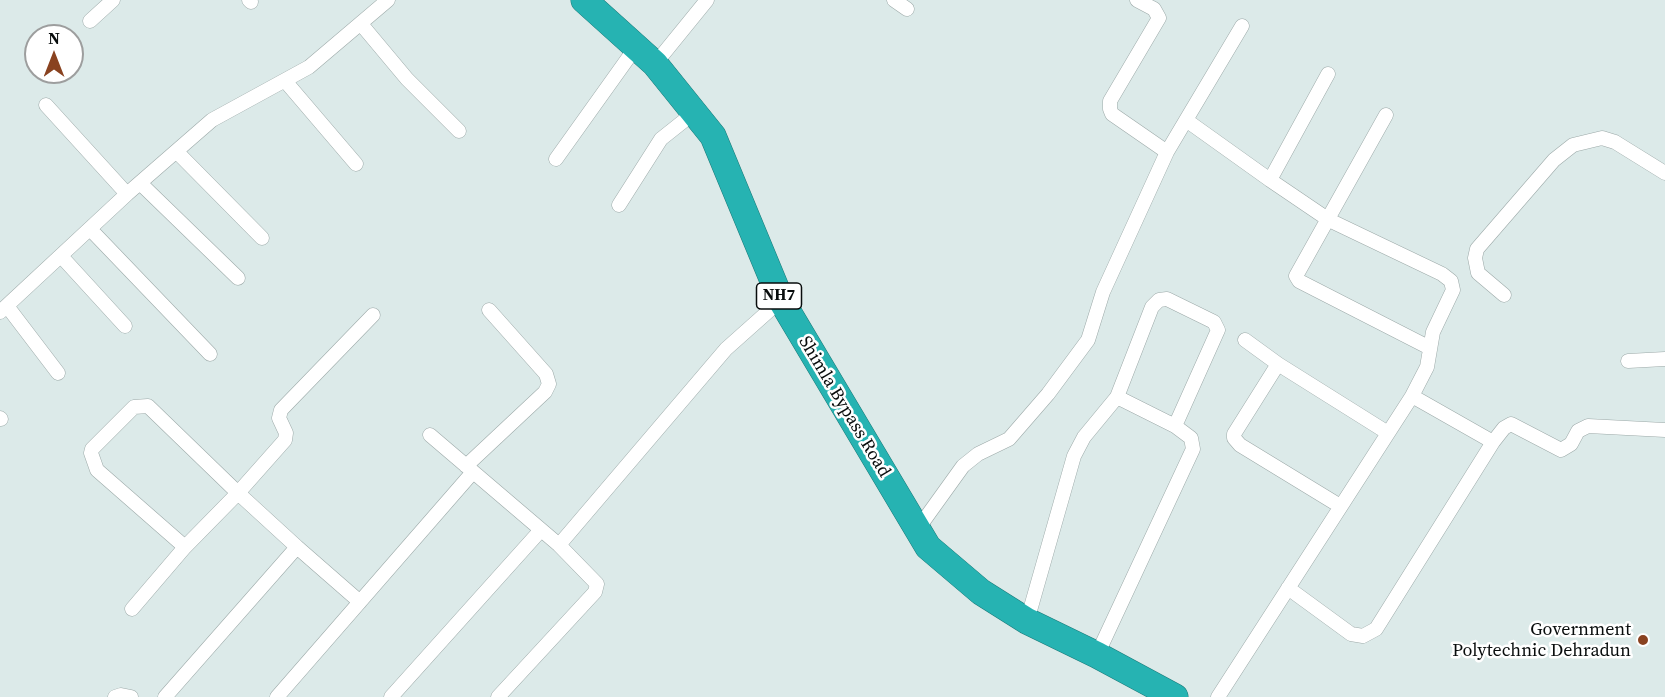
<!DOCTYPE html>
<html>
<head>
<meta charset="utf-8">
<style>
  body { margin:0 }
  #map { position:relative; width:1665px; height:697px; overflow:hidden; background:#dceae9; font-family:"Source Serif 4",serif }
  canvas { display:block }
  .north { position:absolute; left:24px; top:24px; width:60px; height:60px; box-sizing:border-box; background:#fff; border:2px solid #9d9e9e; border-radius:50%; rotate:0deg; font-size:16px; font-weight:700; line-height:24px; text-align:center; color:#090d0d }
  .north::after { content:''; display:block; margin:auto; width:21px; height:27px; background:#894220; clip-path:polygon(50% 0,100% 100%,50% 72%,0 100%) }
</style>
</head>
<body>
<div id="map">
<canvas width="1665" height="697"></canvas>
<div class="north">N</div>
</div>
<script>
const ctx = document.querySelector('canvas').getContext('2d');
ctx.lineJoin = 'round';
function shape(rows) {
  const path = new Path2D();
  for (const r of rows) {
    path.moveTo(r[0], r[1]);
    for (let i = 2; i < r.length; i += 2) path.lineTo(r[i], r[i + 1]);
  }
  return path;
}
function strokePath(path, color, width, dash) {
  ctx.strokeStyle = color;
  ctx.lineWidth = width;
  ctx.lineCap = dash ? 'butt' : 'round';
  ctx.setLineDash(dash || []);
  ctx.stroke(path);
}
function write(font, color, halo, rows, align = 'center') {
  ctx.font = font + ' "Source Serif 4",serif';
  ctx.lineWidth = 5;
  ctx.setLineDash([]);
  ctx.textBaseline = 'middle';
  ctx.strokeStyle = halo;
  ctx.fillStyle = color;
  for (const [text, x, y, turn = 0] of rows) {
    ctx.save();
    ctx.translate(x, y);
    ctx.rotate((+turn || 0) * Math.PI / 180);
    ctx.textAlign = isNaN(turn) ? turn : align;
    if (halo) ctx.strokeText(text, 0, 0);
    ctx.fillText(text, 0, 0);
    ctx.restore();
  }
}
const street = shape([
  [249,0,251,2],
  [894,0,907,9],
  [1137,0,1154,9,1159,18,1110,101,1110,109,1112,114,1167,152],
  [90,21,113,0],
  [361,24,407,79,459,131],
  [1242,26,1186,120,1270,180],
  [655,64,707,0],
  [286,82,356,164],
  [46,105,127,194],
  [1386,115,1296,276,1299,281,1430,348],
  [177,152,262,238],
  [556,159,636,47],
  [140,183,238,278],
  [619,205,661,139,695,112],
  [91,230,210,354],
  [61,256,125,326],
  [1504,295,1478,273,1475,258,1477,249,1554,160,1573,145,1602,138,1615,142,1665,173],
  [7,306,58,373],
  [0,312,127,194,212,120,309,67,388,0],
  [1245,340,1278,364,1388,433],
  [1628,361,1665,359],
  [1278,364,1234,434,1234,438,1240,445,1340,506],
  [1117,397,1175,426],
  [0,418,1,419],
  [430,435,559,545,597,584,595,592,498,697],
  [1493,442,1504,428,1511,424,1561,450,1571,444,1578,431,1588,426,1665,430],
  [466,466,545,392,549,384,546,374,489,310],
  [917,530,963,466,978,454,1009,439,1048,394,1088,340,1103,292,1167,152,1186,120],
  [559,545,726,349,781,300],
  [1288,588,1351,634,1363,636,1376,629,1493,442,1412,396],
  [360,602,297,547,238,493,148,406,134,407,92,449,91,453,97,470,185,547,238,493,285,440,286,433,279,418,281,410,373,315],
  [132,609,185,547],
  [1027,621,1074,456,1084,437,1117,397,1152,307,1159,300,1167,299,1214,322,1218,330,1175,426,1191,438,1193,449,1097,655],
  [115,697,121,695,131,697],
  [165,697,297,547],
  [277,697,473,472],
  [391,697,540,531],
  [1218,697,1412,396,1427,367,1433,332,1453,290,1451,281,1442,274,1329,220,1270,180,1328,74]
]);
const highway = shape([
  [584,0,655,64,713,136,781,300,928,547,981,592,1027,621,1097,655,1175,697]
]);
strokePath(street, '#9ca9a8', 15);
strokePath(highway, '#1c7978', 27);
strokePath(street, '#fff', 14);
strokePath(highway, '#26b3b2', 26);
for (const [x, y, r, color] of [
  [1643,640,6,"#894220"]
]) {
  const dot = new Path2D();
  dot.arc(x, y, r, 0, 2 * Math.PI);
  ctx.fillStyle = color;
  ctx.fill(dot);
  strokePath(dot, '#fff', 2);
}
for (const [x, y, w] of [
  [779,296,45]
]) {
  const box = new Path2D();
  box.roundRect(x - w / 2, y - 13, w, 26, 4.5);
  ctx.fillStyle = '#fff';
  ctx.fill(box);
  strokePath(box, '#090d0d', 1.5);
}
write('bold 16px', '#090d0d', null, [
  ["NH7",779,296]
]);
write('18px', '#090d0d', '#fff', [
  ["Shimla Bypass Road",844,407,59]
]);
write('18px', '#090d0d', '#fff', [
  ["Government",1631,630],
  ["Polytechnic Dehradun",1631,651]
], 'right');
</script>
</body>
</html>
